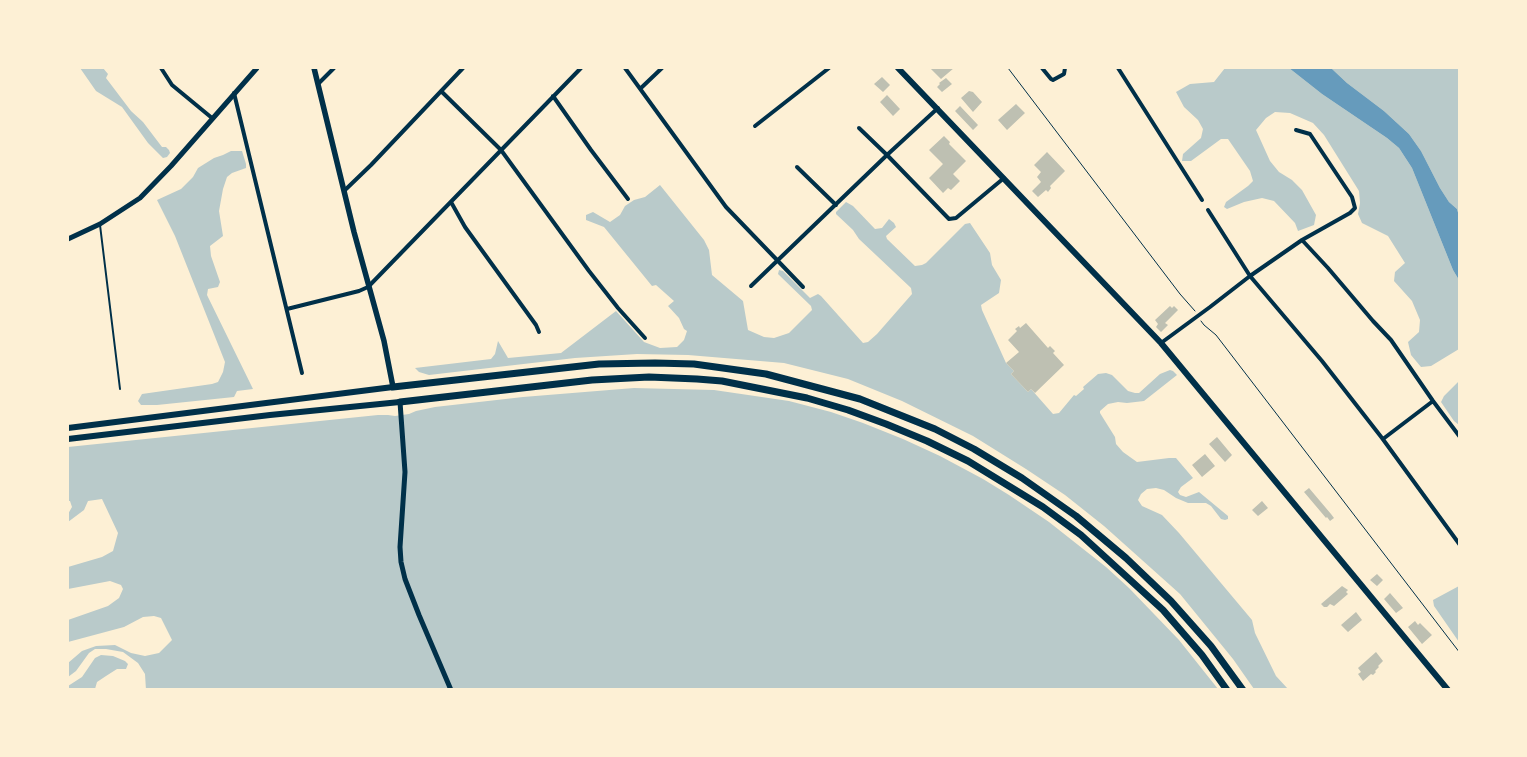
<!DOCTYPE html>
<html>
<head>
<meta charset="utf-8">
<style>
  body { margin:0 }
  #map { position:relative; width:1527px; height:757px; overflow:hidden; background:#fdf0d5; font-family:Inter,sans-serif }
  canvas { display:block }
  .frame { position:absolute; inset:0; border:69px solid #fdf0d5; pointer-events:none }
</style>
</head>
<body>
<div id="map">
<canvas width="1527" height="757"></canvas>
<div class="frame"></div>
</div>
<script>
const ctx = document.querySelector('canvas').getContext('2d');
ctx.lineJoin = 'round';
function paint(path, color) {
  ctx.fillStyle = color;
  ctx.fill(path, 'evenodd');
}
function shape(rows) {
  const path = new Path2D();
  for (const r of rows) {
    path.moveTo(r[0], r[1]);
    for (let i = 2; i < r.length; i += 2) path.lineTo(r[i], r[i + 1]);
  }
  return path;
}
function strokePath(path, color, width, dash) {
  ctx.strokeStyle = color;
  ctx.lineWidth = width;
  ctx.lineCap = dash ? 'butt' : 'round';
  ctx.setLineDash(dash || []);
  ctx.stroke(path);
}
paint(shape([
  [80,68,103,68,108,74,106,78,131,111,143,122,162,147,166,147,169,150,170,153,167,157,163,158,148,143,122,107,96,91],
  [1225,68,1289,68,1322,94,1387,138,1399,148,1412,168,1453,270,1459,280,1459,349,1431,366,1421,367,1411,355,1408,342,1419,332,1420,320,1412,301,1394,281,1395,272,1405,263,1388,236,1362,223,1358,214,1360,203,1359,191,1324,135,1313,123,1290,113,1275,112,1266,118,1256,130,1270,161,1279,172,1292,180,1302,190,1316,215,1314,225,1298,231,1295,223,1274,201,1262,198,1244,202,1227,209,1224,207,1226,202,1248,186,1253,181,1250,171,1228,139,1221,139,1191,161,1182,161,1183,154,1201,138,1203,129,1198,120,1184,107,1176,92,1190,84,1214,82],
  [1331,68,1459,68,1459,216,1457,209,1449,202,1440,188,1421,151,1409,134,1384,111,1347,83],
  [231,151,242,151,246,164,246,168,232,173,227,177,223,189,219,211,223,236,210,246,211,256,220,282,218,287,208,289,207,295,253,389,237,391,234,397,157,405,141,405,138,401,142,394,212,384,218,382,223,372,225,362,175,236,157,200,181,189,193,177,198,168,214,158,223,155],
  [660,185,704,240,709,250,712,275,743,301,748,330,764,337,774,338,789,333,812,310,811,306,778,274,779,270,783,271,810,298,818,294,821,296,863,343,868,342,877,334,912,294,911,288,859,239,853,230,836,214,836,212,846,202,853,206,875,229,882,228,889,219,894,223,896,227,886,236,887,239,915,266,922,265,926,263,965,224,970,223,990,253,992,265,1001,280,999,293,981,305,982,310,1006,363,1014,371,1011,374,1028,392,1031,389,1053,414,1059,413,1074,395,1076,396,1084,389,1083,387,1098,374,1106,373,1112,375,1128,391,1135,393,1139,393,1160,374,1170,370,1173,371,1177,375,1144,401,1127,403,1118,402,1108,404,1100,411,1100,413,1115,437,1116,444,1123,452,1137,462,1169,458,1176,458,1193,478,1181,487,1178,492,1180,495,1186,497,1199,492,1228,516,1228,519,1225,520,1221,519,1211,506,1206,503,1188,503,1176,498,1164,490,1156,488,1147,489,1141,494,1138,500,1142,506,1162,515,1179,533,1252,620,1255,633,1276,676,1288,689,1254,689,1233,659,1180,594,1104,526,1065,495,1026,469,973,436,902,401,848,379,784,363,688,355,637,354,575,358,429,375,419,372,415,368,491,359,495,354,498,341,508,358,561,353,616,311,644,342,660,348,677,347,684,340,687,331,684,329,679,318,668,306,674,301,656,285,652,286,604,227,586,220,586,215,593,212,610,222,620,215,625,206,634,200,645,197],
  [1459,381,1459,425,1454,421,1441,402,1444,396],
  [634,388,714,390,789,401,831,412,863,423,903,439,940,456,983,479,1009,495,1049,522,1106,567,1129,588,1179,640,1218,689,146,690,145,674,138,663,123,652,106,649,95,649,89,653,76,671,68,677,68,663,82,651,96,646,115,645,131,653,145,656,159,653,172,640,161,618,154,616,143,617,124,627,68,642,68,620,108,606,119,598,123,589,121,585,110,581,68,589,68,567,102,557,113,551,118,533,102,499,88,501,84,510,68,522,68,514,72,507,70,501,68,501,68,447,378,415,388,415,395,416,409,414,416,411,435,407,523,397],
  [1459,586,1459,642,1434,606,1433,600],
  [101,655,113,656,125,661,128,664,126,669,117,669,106,676,97,682,95,689,68,689,68,686,82,677,95,658]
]), '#b9caca');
paint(shape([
  [1289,68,1331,68,1347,83,1384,111,1409,134,1421,151,1440,188,1449,202,1457,209,1459,216,1459,280,1453,270,1412,168,1399,148,1387,138,1322,94]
]), '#669bbc');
paint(shape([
  [930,68,954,68,941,79],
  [882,77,890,85,883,92,874,84],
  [946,78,952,84,942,92,937,87,940,84,939,83],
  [969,91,973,92,982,102,973,112,961,98],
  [887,95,900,109,893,116,880,102],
  [1016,104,1025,113,1007,130,998,120],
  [960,106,978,125,973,130,955,111],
  [944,136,950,142,949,144,966,161,953,174,960,181,951,190,948,188,943,193,929,178,943,164,929,150],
  [1047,152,1065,171,1050,186,1051,188,1048,192,1046,190,1038,197,1032,191,1041,182,1037,177,1041,172,1034,165],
  [1170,306,1172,308,1174,306,1178,310,1165,323,1168,325,1161,332,1156,327,1158,324,1155,320],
  [1026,323,1048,348,1050,346,1055,351,1053,353,1064,365,1035,393,1031,389,1028,392,1011,374,1014,371,1006,363,1019,352,1008,340,1017,331,1015,329,1019,326,1020,328],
  [1217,437,1232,455,1225,462,1209,444],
  [1205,454,1215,466,1202,477,1192,465],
  [1309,488,1331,514,1334,518,1330,521,1327,517,1326,518,1304,492],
  [1262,501,1268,508,1258,516,1252,510],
  [1377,574,1383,580,1377,586,1370,580],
  [1342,586,1348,590,1346,592,1348,594,1334,606,1330,604,1327,607,1324,607,1321,604],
  [1390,593,1403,608,1396,613,1384,599],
  [1356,612,1362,620,1348,632,1341,625],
  [1415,621,1418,625,1420,623,1432,635,1422,644,1408,627],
  [1376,652,1383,661,1378,666,1379,667,1375,671,1376,672,1373,675,1371,674,1363,681,1358,674,1361,672,1358,668]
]), '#bec0b2');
strokePath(shape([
  [1008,68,1180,294,1195,311],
  [1201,321,1204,325,1216,335,1460,653]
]), '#003049', 1);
strokePath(shape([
  [100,225,120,389]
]), '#003049', 2);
strokePath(shape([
  [161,68,172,85,212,118],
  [625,68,726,207,803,287],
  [1042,68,1051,79,1053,80,1064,74,1065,68],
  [1118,68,1202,200],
  [318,84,334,68],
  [641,88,662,68],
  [441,91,501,150,589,271,618,308,645,338],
  [234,93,302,373],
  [553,96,591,150,628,199],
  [755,126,829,68],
  [859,128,887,155,949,219,956,218,1004,178],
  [797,167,836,205],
  [344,191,371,165,463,68],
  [451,202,465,227,536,325,539,332],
  [1208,210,1250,276,1322,361,1382,438,1460,545],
  [1302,240,1328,268,1373,321,1391,340,1433,401,1460,437],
  [751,286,887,155,938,108],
  [287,309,359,291,368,287,581,68],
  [1161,343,1210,307,1250,276,1302,240,1350,213,1355,208,1352,197,1310,134,1296,130],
  [1383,439,1433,401]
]), '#003049', 4);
strokePath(shape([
  [68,239,100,224,140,198,171,166,257,68],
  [400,402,405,472,400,547,401,562,405,579,419,615,451,690]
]), '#003049', 5);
strokePath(shape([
  [314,68,354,232,384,341,393,387]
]), '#003049', 5.5);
strokePath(shape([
  [898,68,1161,343,1448,690],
  [68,428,393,387],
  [68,439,270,415,400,402]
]), '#003049', 6);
strokePath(shape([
  [393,387,599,364,655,363,694,364,766,374,860,399,935,429,974,449,1022,478,1076,516,1126,558,1171,601,1211,646,1243,690],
  [400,402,592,380,649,377,697,379,722,381,807,398,848,410,886,424,927,441,968,461,1043,507,1081,535,1163,610,1202,655,1227,690]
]), '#003049', 7);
</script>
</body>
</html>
